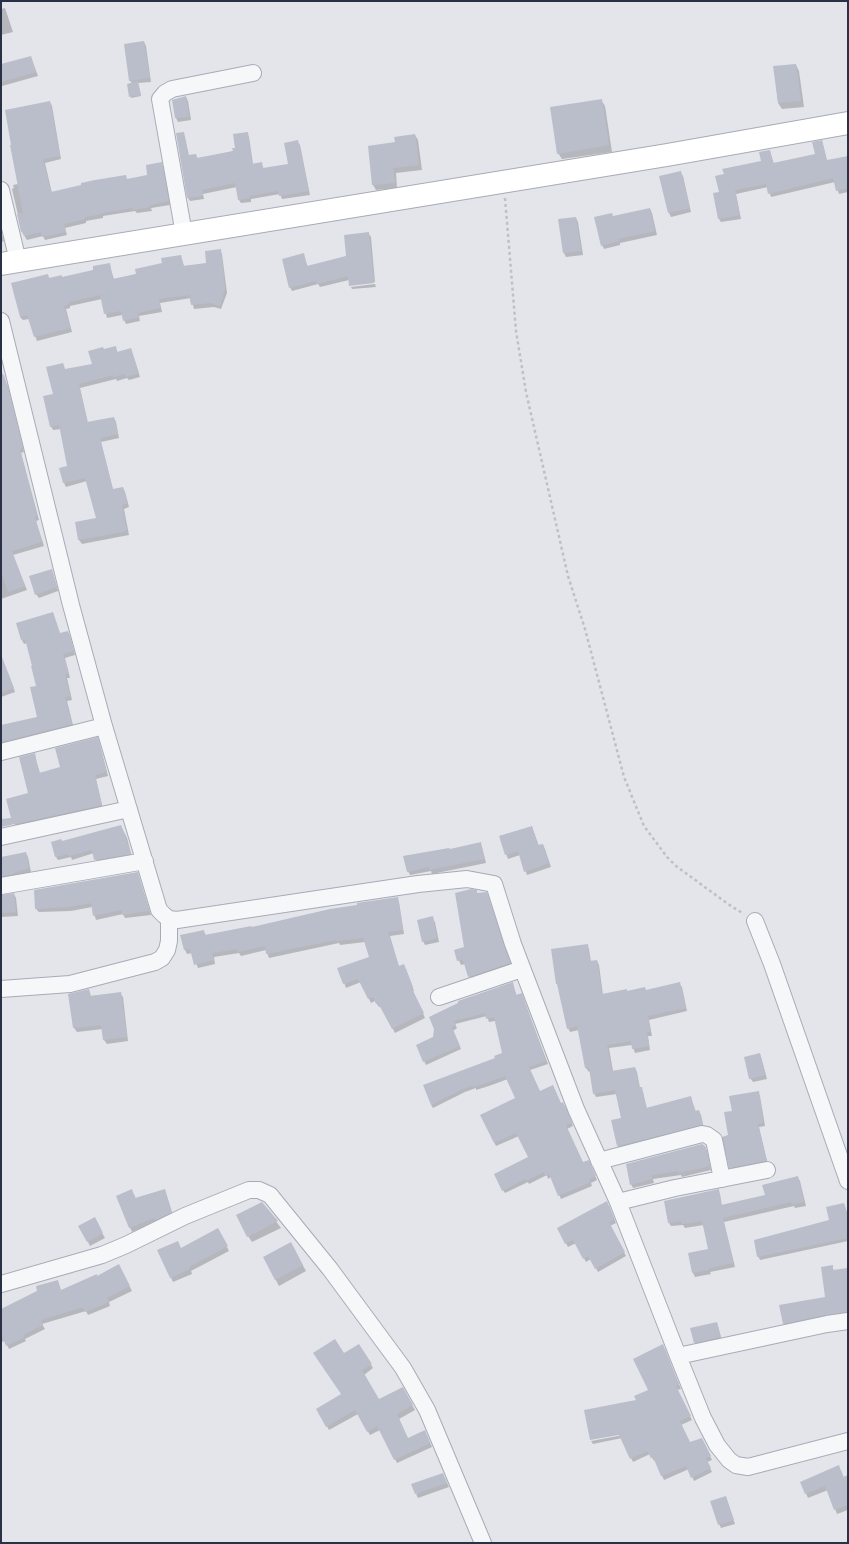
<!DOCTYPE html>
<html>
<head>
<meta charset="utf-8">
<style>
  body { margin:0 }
  #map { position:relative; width:849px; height:1544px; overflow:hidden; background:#e3e5eb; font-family:"Archivo Narrow",sans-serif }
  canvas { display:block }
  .frame { position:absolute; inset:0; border:2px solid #2a3145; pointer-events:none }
</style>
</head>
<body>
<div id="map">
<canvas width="849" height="1544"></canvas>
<div class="frame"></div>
</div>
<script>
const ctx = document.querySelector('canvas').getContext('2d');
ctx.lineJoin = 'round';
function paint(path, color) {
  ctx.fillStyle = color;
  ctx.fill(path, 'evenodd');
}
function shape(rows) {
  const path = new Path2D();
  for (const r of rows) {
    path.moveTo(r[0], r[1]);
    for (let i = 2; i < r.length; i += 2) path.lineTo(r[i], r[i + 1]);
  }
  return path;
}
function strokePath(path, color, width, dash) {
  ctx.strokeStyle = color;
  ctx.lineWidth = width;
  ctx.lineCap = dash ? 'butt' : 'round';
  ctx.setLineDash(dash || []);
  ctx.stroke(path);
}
paint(shape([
  [5,8,13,32,1,35,1,9],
  [144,42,146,46,151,82,138,83,141,96,131,98,132,84,130,80],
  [31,57,38,76,2,86,1,65],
  [796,65,799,71,804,107,782,109,778,103,774,67],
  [186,97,188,101,191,120,178,122,176,118,173,100],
  [601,100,605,106,612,152,562,159,558,153],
  [50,102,52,106,61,159,45,163,52,193,148,176,161,163,163,167,170,205,151,208,152,211,137,213,135,211,103,216,103,218,86,221,86,223,65,228,67,235,45,240,43,236,27,240,22,232,12,189,14,188,13,185,18,184],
  [183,133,185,137,189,156,196,155,198,159,234,151,247,133,249,137,253,164,261,163,264,169,289,165,297,141,300,145,310,195,282,199,280,194,251,199,251,202,241,203,239,200,237,187,203,194,204,199,190,201,188,198],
  [415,135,418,140,422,170,396,173,397,188,376,190,373,185,369,146,396,143],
  [822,141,827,161,848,157,848,192,839,194,835,182,771,197,768,187,736,194,741,219,721,222,719,219,720,193,762,162,770,151,774,164,816,155],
  [680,172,683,176,691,212,671,217,669,213],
  [650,209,652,213,657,235,620,243,620,245,604,249,602,245,613,217],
  [576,218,578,222,583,255,566,257,564,253,559,220],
  [1,231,4,241,2,242,1,240],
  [368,233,371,237,375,282,350,285,350,286,349,280,320,287,318,284,292,291,290,287,303,254,308,267,347,256],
  [220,250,222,254,227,293,221,309,214,307,194,309,191,298,160,303,162,312,139,316,140,321,126,324,122,315,107,318,102,299,70,306,70,308,66,309,72,332,37,341,29,319,23,320,20,317,47,275,50,279,63,278,95,271,109,264,114,279,137,274,181,256,184,266,207,264],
  [375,284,376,287,352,289,351,287],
  [115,347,118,353,131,349,140,377,129,380,127,378,117,381,116,379,80,388,88,423,114,418,116,422,119,438,101,442,113,490,123,488,125,492,129,507,124,509,129,535,82,544,79,540,76,523,97,519,87,481,66,487,64,483,68,466,61,429,53,430,51,426,54,394,63,364,65,370,93,365,104,350],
  [1,370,8,387,24,452,21,453,39,520,36,521,44,546,13,555,27,590,1,599],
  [52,570,58,591,39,598,36,594],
  [53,613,60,634,68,632,70,636,75,655,65,658,70,678,67,678,72,700,67,701,74,729,1,747,1,726,39,718,38,686,27,643,24,644,22,640],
  [1,670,8,673,15,692,1,697],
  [99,742,108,776,96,779,103,809,16,828,7,800,29,794,34,754,40,773,61,768],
  [121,826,127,838,132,857,98,864,94,853,72,860,71,857,58,860,56,857,62,842],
  [532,827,539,846,543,845,545,849,551,867,527,875,520,855,508,859,500,836],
  [480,843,482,847,486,863,432,874,431,871,410,875,408,871,449,850],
  [26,853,28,857,31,872,1,881,1,858],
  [139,877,151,915,125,918,123,914,96,920,92,907,71,911,39,912,36,909],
  [14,894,16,898,18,916,1,917,1,896],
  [478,894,488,897,512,967,471,981,465,964,461,965,455,951,465,948],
  [397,898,399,902,404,934,390,936,399,967,406,969,414,991,413,991,425,1018,395,1033,381,1006,379,1007,375,1001,371,1003,361,982,346,988,339,969,370,958,365,942,340,945,339,943,269,958,266,950,241,956,239,953,214,957,215,964,198,968,192,953,187,954,185,950,182,936,203,931,206,935,251,928],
  [432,918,435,922,439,942,425,945,423,941],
  [587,945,589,949,591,962,597,961,599,965,603,995,646,991,679,984,682,987,687,1011,649,1020,652,1036,648,1036,650,1050,635,1053,632,1045,609,1048,613,1071,635,1068,637,1072,640,1088,641,1088,643,1092,647,1109,691,1098,696,1112,699,1111,701,1115,704,1129,620,1150,618,1146,613,1121,622,1118,617,1094,596,1097,594,1093,590,1071,589,1072,586,1068,579,1030,570,1032,568,1028],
  [512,983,517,996,523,998,548,1064,530,1070,540,1092,565,1106,573,1126,567,1129,583,1163,590,1165,597,1180,591,1183,592,1186,561,1199,551,1177,548,1179,547,1175,529,1184,528,1182,505,1193,503,1190,530,1158,519,1136,496,1146,481,1115,516,1099,508,1079,489,1086,476,1090,476,1088,465,1092,433,1108,431,1105,504,1054,495,1021,489,1022,487,1016,455,1024,457,1028,453,1031,461,1049,426,1065,417,1046,434,1038,435,1029],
  [89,990,91,996,120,993,123,997,128,1041,107,1044,104,1040,103,1029,77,1032,74,1028,70,994],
  [760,1054,767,1079,753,1082,750,1078],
  [758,1092,760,1096,765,1126,759,1127,768,1165,733,1171,730,1167,729,1136,733,1112],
  [705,1146,707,1151,711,1170,682,1177,681,1175,653,1179,654,1183,633,1188,631,1184],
  [798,1178,800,1181,806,1206,795,1208,794,1206,724,1222,735,1267,710,1272,711,1274,695,1277,693,1273,709,1250,704,1225,685,1228,683,1225,671,1226,669,1223,718,1190,720,1194,722,1206,766,1196],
  [134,1194,136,1199,166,1194,173,1216,132,1232,117,1196],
  [262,1203,281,1228,252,1242,248,1236],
  [844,1204,848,1215,848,1241,760,1260,758,1256,830,1220],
  [609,1205,616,1223,610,1226,626,1256,598,1272,591,1259,586,1262,576,1243,568,1247,558,1229],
  [94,1219,105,1238,90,1246,80,1226],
  [218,1230,229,1251,191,1271,192,1274,173,1282,158,1250,181,1249],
  [291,1244,306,1271,279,1286,264,1258],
  [832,1266,834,1271,848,1269,848,1315,786,1327,784,1323,826,1298],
  [121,1270,132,1291,109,1302,110,1306,88,1315,86,1311,42,1324,45,1329,25,1339,26,1341,9,1349,5,1341,1,1342,1,1310,57,1281,61,1291],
  [717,1323,722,1341,697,1346,695,1343],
  [359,1345,373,1368,364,1375,379,1401,402,1388,415,1410,399,1419,408,1439,427,1435,432,1447,397,1463,380,1430,370,1435,358,1414,329,1430,317,1409,342,1394,344,1355],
  [665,1349,681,1389,677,1390,692,1420,681,1425,690,1443,702,1439,712,1460,707,1462,712,1472,694,1481,689,1469,664,1480,655,1460,654,1461,650,1454,633,1462,622,1438,593,1444,591,1441,624,1435,638,1401,649,1391],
  [841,1470,844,1478,848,1477,848,1510,837,1514,828,1490,808,1498,801,1482],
  [445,1478,449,1487,418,1498,416,1494],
  [727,1501,735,1524,721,1528,719,1524]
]), '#0003');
paint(shape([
  [144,41,150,78,129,81,124,44],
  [31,56,36,72,1,82,1,64],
  [796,64,801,101,778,103,773,66],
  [138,81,141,95,129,97,127,84],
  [186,96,189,117,175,118,172,100],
  [602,99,609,145,557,154,550,107],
  [50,101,60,156,43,159,51,192,81,185,81,183,95,180,126,175,127,179,147,175,146,165,162,162,169,201,150,205,150,207,133,210,133,208,102,213,102,214,85,217,85,219,64,224,66,232,42,237,41,232,24,236,23,232,21,232,17,214,23,213,10,145,11,145,5,110],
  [184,132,188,155,196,154,197,158,233,151,232,148,235,148,233,134,248,132,252,164,262,162,263,168,288,164,284,143,298,140,309,191,279,196,278,191,249,196,250,198,238,200,235,183,202,190,203,196,187,198,176,133],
  [415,134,419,165,393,168,395,183,372,185,368,146,395,142,394,137],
  [822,140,827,160,848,156,848,188,836,191,833,178,768,194,766,184,735,190,740,215,718,219,713,193,719,192,715,176,724,174,722,169,761,161,759,152,770,150,773,163,815,154,812,142],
  [681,171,690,208,668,213,659,176],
  [650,208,655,231,618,239,619,241,601,246,594,217,612,213,613,216],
  [576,217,581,251,563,253,558,219],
  [369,232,374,283,349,286,348,276,317,284,316,281,289,288,282,259,304,253,307,266,346,256,344,235],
  [221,249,225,288,220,306,211,303,191,305,189,295,159,299,160,308,138,313,139,317,123,321,121,311,104,314,100,295,69,302,69,304,64,306,70,328,34,337,27,315,20,317,11,283,48,274,49,278,62,275,62,277,93,270,93,266,110,263,113,279,136,274,135,269,162,263,161,258,181,255,183,266,206,263,205,251],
  [116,346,117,352,131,348,139,373,126,377,125,374,113,377,113,375,79,384,87,422,114,417,118,434,100,438,113,489,123,487,128,503,122,505,127,531,78,540,75,522,96,518,85,478,63,483,59,468,67,466,59,425,50,427,43,396,53,394,46,367,63,363,65,369,92,364,88,351,103,347,104,349],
  [1,375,4,375,23,448,20,449,37,516,35,517,42,542,12,551,25,586,8,592,1,571],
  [52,569,57,587,35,595,29,576],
  [53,612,60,633,68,631,74,651,63,654,69,673,65,674,70,696,65,697,72,724,1,742,1,725,37,717,30,687,36,686,31,666,32,666,25,639,21,640,16,623],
  [1,657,2,657,14,688,1,693],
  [98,737,107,772,95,775,102,805,1,827,1,819,11,818,6,799,28,793,19,757,35,753,39,773,60,767,55,748],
  [121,825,131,854,94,860,92,850,69,856,68,854,55,857,51,842,61,839,62,841],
  [532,826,538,845,543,844,549,863,524,872,518,851,505,855,499,836],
  [481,842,484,859,429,870,429,867,407,872,403,856,449,848,450,849],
  [26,852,29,868,13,873,13,874,1,876,1,857],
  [138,872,149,911,122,915,122,910,93,916,91,903,69,907,35,909,34,890],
  [471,889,477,890,477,893,487,892,510,963,468,977,463,960,457,961,454,950,464,947,455,893],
  [14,893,16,912,1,913,1,895],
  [398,897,403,930,388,932,399,966,404,964,413,987,411,987,424,1013,392,1029,378,1003,376,1004,373,997,368,999,358,979,343,984,337,968,369,957,363,938,337,941,336,940,266,954,265,946,238,952,237,949,212,953,214,960,194,965,190,949,184,950,180,935,204,930,205,935,251,926,252,927,330,909,357,905,357,903],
  [433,916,437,938,422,942,417,920],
  [588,944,590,961,597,960,602,994,627,989,627,991,645,987,646,990,680,982,686,1008,648,1016,650,1032,647,1032,649,1046,632,1049,631,1041,607,1045,612,1071,635,1067,639,1087,642,1087,646,1108,691,1096,695,1111,699,1110,703,1125,617,1146,611,1120,621,1118,615,1090,593,1094,589,1068,585,1068,577,1026,567,1029,557,984,556,984,551,949],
  [513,982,516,995,522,993,546,1061,529,1067,540,1091,553,1085,561,1103,563,1102,572,1122,566,1125,583,1162,589,1160,596,1176,589,1179,591,1182,558,1196,549,1174,546,1176,544,1172,526,1181,525,1179,502,1191,494,1174,528,1157,516,1133,494,1143,480,1115,515,1098,505,1076,486,1083,473,1087,473,1085,463,1089,431,1105,423,1085,495,1058,494,1056,502,1053,494,1017,486,1019,485,1013,454,1021,456,1025,452,1027,460,1046,423,1062,416,1045,433,1037,434,1029,429,1017,458,1003,458,1001],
  [89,989,90,996,121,992,127,1037,103,1040,101,1025,73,1028,68,994],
  [760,1053,766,1075,749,1079,744,1057],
  [759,1091,763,1123,758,1124,767,1161,729,1168,722,1137,728,1135,724,1112,732,1111,729,1096],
  [702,1144,705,1146,710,1166,679,1173,678,1171,652,1175,652,1179,630,1185,626,1164],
  [798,1176,804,1202,792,1205,791,1202,723,1218,733,1263,709,1268,709,1270,692,1273,688,1253,708,1249,702,1221,682,1224,681,1221,668,1223,664,1201,719,1189,721,1205,765,1195,762,1185],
  [132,1189,135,1198,165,1189,172,1212,155,1220,154,1218,129,1228,116,1196],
  [607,1201,614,1219,609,1222,625,1252,595,1269,588,1256,583,1259,573,1240,565,1244,557,1228],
  [262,1202,278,1221,247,1237,236,1215],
  [844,1203,848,1216,848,1238,757,1257,754,1240,829,1220,826,1207],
  [95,1217,103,1233,87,1242,78,1226],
  [218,1228,228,1246,189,1267,190,1269,170,1278,157,1250,178,1241,181,1248],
  [291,1242,303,1265,275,1280,263,1257],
  [119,1264,130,1286,107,1298,109,1302,85,1312,83,1307,41,1320,43,1325,23,1335,25,1337,6,1346,1,1334,1,1309,37,1291,36,1286,58,1280,61,1290,97,1274,97,1276],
  [833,1265,833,1270,848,1268,848,1312,826,1315,783,1324,779,1305,825,1297,821,1267],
  [717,1322,721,1337,694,1343,690,1328],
  [335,1339,344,1353,359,1344,372,1364,362,1370,379,1399,403,1387,413,1405,397,1414,408,1438,425,1430,430,1443,394,1460,377,1426,367,1432,355,1410,326,1427,316,1409,341,1394,313,1353],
  [663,1344,679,1385,676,1386,691,1416,680,1421,690,1442,702,1438,711,1456,706,1458,711,1468,691,1478,686,1466,661,1476,653,1457,651,1458,647,1451,630,1459,619,1435,590,1440,584,1410,636,1400,634,1396,648,1390,633,1359],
  [839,1465,843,1477,848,1475,848,1505,834,1510,825,1486,805,1494,800,1482],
  [443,1473,447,1483,415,1494,411,1484],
  [726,1496,734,1520,718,1525,710,1501]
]), '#babeca');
const minor = shape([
  [1,190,18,261],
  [184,234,160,99,165,93,172,89,253,73],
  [1,321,71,605,104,726,159,910,164,915,169,919,177,920,418,884,467,879,494,884,513,944,576,1109,618,1202,678,1356,703,1418,717,1445,729,1460,736,1465,748,1467,848,1441],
  [1,752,104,726],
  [1,837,129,809],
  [1,886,145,861],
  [755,921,772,964,848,1181],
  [1,989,70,984,155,962,162,958,167,950,169,941,169,919],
  [439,997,522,969],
  [599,1161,702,1134,707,1135,714,1140,722,1179],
  [618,1202,675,1188,767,1170],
  [1,1284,102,1255,126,1245,185,1216,249,1190,259,1190,270,1195,330,1269,403,1368,427,1410,483,1543],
  [678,1356,827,1324,848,1321]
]);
const secondary = shape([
  [1,264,667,155,848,123]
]);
strokePath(minor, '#a8abb6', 18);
strokePath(secondary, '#a8abb6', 24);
strokePath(shape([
  [505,198,516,331,526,392,568,576,585,629,624,777,644,826,667,857,676,866,728,904,744,914]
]), '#bdc0c7', 2.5, [3, 3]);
strokePath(minor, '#f6f7f9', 16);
strokePath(secondary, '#fff', 22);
</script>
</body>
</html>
